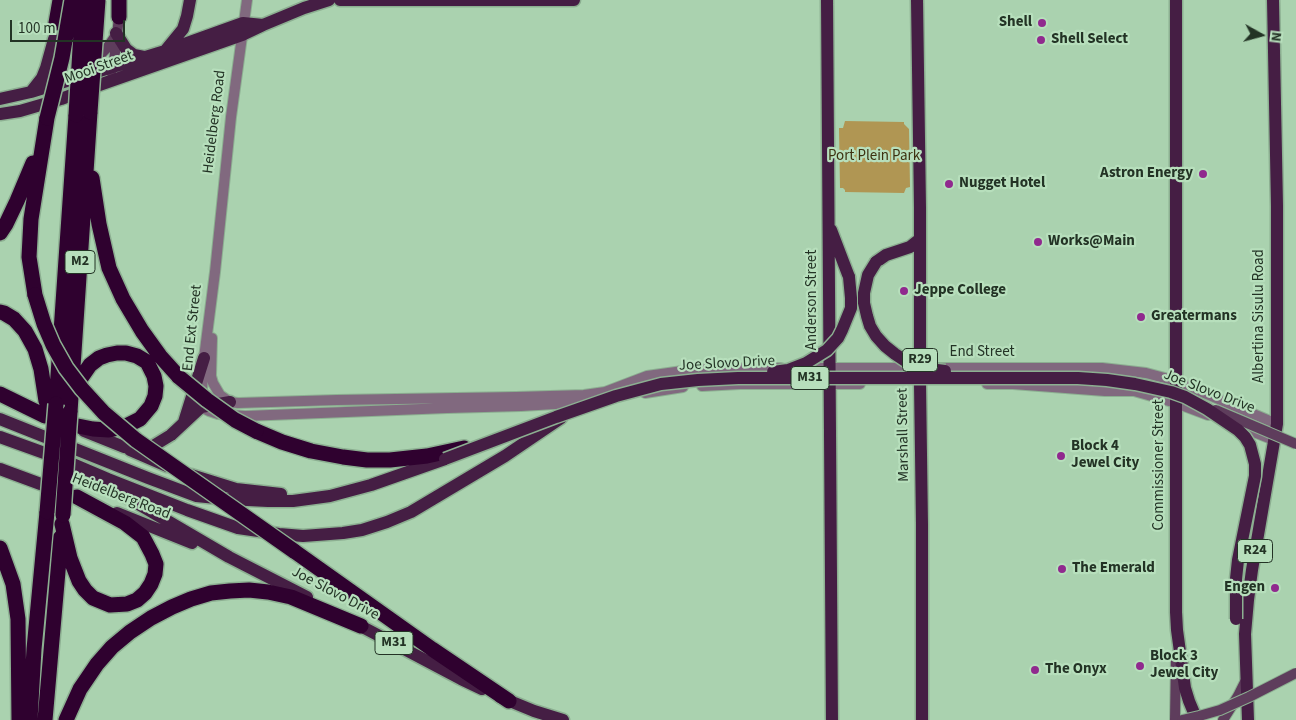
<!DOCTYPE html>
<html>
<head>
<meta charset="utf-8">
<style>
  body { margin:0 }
  #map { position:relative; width:1296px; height:720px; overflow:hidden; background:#aad2af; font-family:"Source Sans 3",sans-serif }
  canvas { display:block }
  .north { position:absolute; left:1236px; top:10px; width:50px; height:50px; -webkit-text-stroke:4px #b7dfbc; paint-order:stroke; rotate:97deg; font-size:14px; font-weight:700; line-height:20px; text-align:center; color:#233325 }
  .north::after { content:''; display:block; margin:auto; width:18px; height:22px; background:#233325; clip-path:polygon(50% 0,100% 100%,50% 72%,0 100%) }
  .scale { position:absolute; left:10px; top:20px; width:115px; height:22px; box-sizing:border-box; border:2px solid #233325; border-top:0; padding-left:6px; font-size:15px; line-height:18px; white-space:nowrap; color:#233325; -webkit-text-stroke:4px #b7dfbc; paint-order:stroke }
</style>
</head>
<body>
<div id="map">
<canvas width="1296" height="720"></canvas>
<div class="north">N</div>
<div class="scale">100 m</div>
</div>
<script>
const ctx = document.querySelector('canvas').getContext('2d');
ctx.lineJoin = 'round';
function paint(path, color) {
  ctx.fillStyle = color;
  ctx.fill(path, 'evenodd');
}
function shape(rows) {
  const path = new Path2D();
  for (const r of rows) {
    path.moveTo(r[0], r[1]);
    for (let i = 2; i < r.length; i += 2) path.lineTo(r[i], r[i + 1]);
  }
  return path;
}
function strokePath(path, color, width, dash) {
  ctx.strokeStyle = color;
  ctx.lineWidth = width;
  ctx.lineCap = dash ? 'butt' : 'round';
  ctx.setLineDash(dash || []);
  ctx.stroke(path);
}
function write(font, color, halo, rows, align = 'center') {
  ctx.font = font + ' "Source Sans 3",sans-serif';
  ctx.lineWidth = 4.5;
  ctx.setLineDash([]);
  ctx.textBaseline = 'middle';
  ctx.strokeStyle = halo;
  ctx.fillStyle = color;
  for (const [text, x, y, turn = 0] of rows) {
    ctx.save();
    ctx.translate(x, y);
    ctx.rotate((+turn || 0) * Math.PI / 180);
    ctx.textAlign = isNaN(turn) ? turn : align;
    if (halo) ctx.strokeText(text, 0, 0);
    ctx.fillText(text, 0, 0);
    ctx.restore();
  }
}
paint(shape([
  [845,121,904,122,904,124,909,129,910,187,906,188,904,193,845,192,845,190,843,188,840,188,839,128,843,128]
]), '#b09653');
const tertiary = shape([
  [247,0,231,117,215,272,204,358,201,407,209,411,218,414,245,416,447,408,521,406,589,402],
  [212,338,211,376,213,383,220,395,230,402,238,403,337,400,516,397,584,395,605,392,647,376,690,370,740,368,781,368],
  [798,368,916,368],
  [938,368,1102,368,1146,373,1176,381,1277,424],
  [987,384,1013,384,1105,391,1134,391,1176,403,1208,415],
  [702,386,740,384,860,384],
  [645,393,683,387],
  [1234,424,1274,440]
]);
const secondary = shape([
  [59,51,65,56,74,58,92,58,100,55,107,48,116,35],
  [111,72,114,61,119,17],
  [1175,720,1176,656],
  [1223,720,1238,696,1246,680]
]);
const primary = shape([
  [340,0,574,0],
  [827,0,832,720],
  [917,0,920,207,920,384,922,524,922,720],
  [1176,0,1176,612,1177,630,1185,688,1189,701,1197,720],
  [116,33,126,49,134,55,144,57],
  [165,51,183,29,187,16,190,0],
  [31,92,42,78,46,68,54,39],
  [0,99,31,92,165,51,243,23,263,25],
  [0,114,20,111,61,99,102,84,242,35,263,25,304,8,329,0],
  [831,230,849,277],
  [876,262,886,255,910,247,920,239],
  [0,419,148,478,196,496,227,499,268,501,293,501,330,496,371,485,445,459],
  [184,422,204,358],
  [84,431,124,447,140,449,153,446,171,435,201,407,230,402],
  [0,437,61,459,108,479,187,510,238,528,279,534,303,536,343,533,362,530,387,522,411,512,505,456,561,418],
  [130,450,167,466],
  [0,469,73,496],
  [191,475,236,489,281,494],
  [106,485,229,557,307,597],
  [117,513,192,543],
  [353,622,461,679,482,689],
  [500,697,534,711,563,720],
  [1248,720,1245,634,1248,600,1252,570,1277,424,1277,206,1273,0]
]);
const motorway = shape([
  [119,17,119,0],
  [56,23,60,0],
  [92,178,99,224,109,268,123,299,142,331,160,356,179,377],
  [0,233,6,224,17,201,33,163],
  [35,295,29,257,31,219,47,118],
  [0,312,4,313,14,319,25,331,35,349,41,369,46,401],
  [0,394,45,416],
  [56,404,76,115],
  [70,412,90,112],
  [63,423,93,429,109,430,124,427,140,419,151,406,155,396,156,386,154,376,147,362,137,356,126,353,117,353,107,355,99,358,90,365,81,378,75,391],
  [256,431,282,442,311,451,343,457,367,460,390,460,427,456,464,448],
  [62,524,70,558,79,581,85,590,93,598,110,605,127,604,137,600,145,593,151,584,155,574,156,564,152,554,143,537,125,523,77,497],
  [0,548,13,584,18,619,19,720],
  [294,551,432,649,509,701],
  [30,720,34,649,47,512],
  [45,720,61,537],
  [66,720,80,689,97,664,112,647,130,632,151,618,172,607,191,599,211,593,230,591,249,590,268,592,291,597,361,626]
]);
strokePath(tertiary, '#8caf91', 12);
strokePath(secondary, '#8caf91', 12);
strokePath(primary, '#8caf91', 15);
strokePath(motorway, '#8caf91', 18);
strokePath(tertiary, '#81697f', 10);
strokePath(secondary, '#5e3d5c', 10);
strokePath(primary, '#451e44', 12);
strokePath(motorway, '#2f012f', 15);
const secondaryBridge = shape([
  [1216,410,1296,444],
  [1182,720,1199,716,1220,710,1249,697,1296,673]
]);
const primaryBridge = shape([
  [876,262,868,275,864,293,864,303,867,316,870,326,876,336,885,346,895,354,910,364,921,368,945,371],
  [773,372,788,370,806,363,827,350,838,338,842,330,851,308,851,298,849,277],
  [445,459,556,417,616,396,661,384,698,380,738,378,1078,378,1107,380,1135,384,1171,392,1185,397,1207,409,1238,430,1245,437,1250,445,1255,464,1255,476,1238,560,1236,579,1236,619]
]);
const motorwayBridge = shape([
  [90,112,98,0],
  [76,115,83,0],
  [47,118,62,58,72,0],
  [35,295,44,324,53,345,66,368,82,389,104,413,136,440,294,551],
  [179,377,207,400,235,420,256,431],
  [47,512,56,404],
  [63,515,70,412]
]);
strokePath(secondaryBridge, '#8caf91', 12, []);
strokePath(primaryBridge, '#8caf91', 15, []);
strokePath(motorwayBridge, '#8caf91', 18, []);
strokePath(secondaryBridge, '#5e3d5c', 10);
strokePath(primaryBridge, '#451e44', 12);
strokePath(motorwayBridge, '#2f012f', 15);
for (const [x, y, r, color] of [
  [1042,23,5,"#90298e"],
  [1041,40,5,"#90298e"],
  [1203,174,5,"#90298e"],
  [949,184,5,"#90298e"],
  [1038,242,5,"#90298e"],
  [904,291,5,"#90298e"],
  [1141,317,5,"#90298e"],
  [1061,456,5,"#90298e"],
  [1062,569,5,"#90298e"],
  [1275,588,5,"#90298e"],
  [1140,666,5,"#90298e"],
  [1035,670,5,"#90298e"]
]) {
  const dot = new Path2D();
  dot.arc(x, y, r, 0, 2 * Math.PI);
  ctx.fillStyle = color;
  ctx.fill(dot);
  strokePath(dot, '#b7dfbc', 2);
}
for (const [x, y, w] of [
  [80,262,30],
  [920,360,35],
  [810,378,38],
  [1255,551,35],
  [394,643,38]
]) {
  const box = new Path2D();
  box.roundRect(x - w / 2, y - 11.5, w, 23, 4);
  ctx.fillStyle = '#b7dfbc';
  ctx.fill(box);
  strokePath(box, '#233325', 1);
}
write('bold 14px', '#233325', null, [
  ["M2",80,262],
  ["R29",920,360],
  ["M31",810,378],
  ["R24",1255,551],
  ["M31",394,643]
]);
write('bold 15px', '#233325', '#b7dfbc', [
  ["Shell",1032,23,"right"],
  ["Shell Select",1051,40],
  ["Astron Energy",1193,174,"right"],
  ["Nugget Hotel",959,184],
  ["Works@Main",1048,242],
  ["Jeppe College",914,291],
  ["Greatermans",1151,317],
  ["Block 4",1071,447],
  ["Jewel City",1071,464],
  ["The Emerald",1072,569],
  ["Engen",1265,588,"right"],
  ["Block 3",1150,657],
  ["Jewel City",1150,674],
  ["The Onyx",1045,670]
], 'left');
write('15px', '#233325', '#b7dfbc', [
  ["Mooi Street",99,68,-20],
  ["Heidelberg Road",215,122,-83],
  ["Anderson Street",813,300,-90],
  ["Albertina Sisulu Road",1260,316,-90],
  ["End Ext Street",193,328,-84],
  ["End Street",982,353],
  ["Joe Slovo Drive",727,364,-3],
  ["Joe Slovo Drive",1209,392,21],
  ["Marshall Street",904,435,-91],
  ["Commissioner Street",1160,465,-90],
  ["Heidelberg Road",121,497,21],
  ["Joe Slovo Drive",335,594,28]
]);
write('15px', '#3d3110', '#b7dfbc', [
  ["Port Plein Park",874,157]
]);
</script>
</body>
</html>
